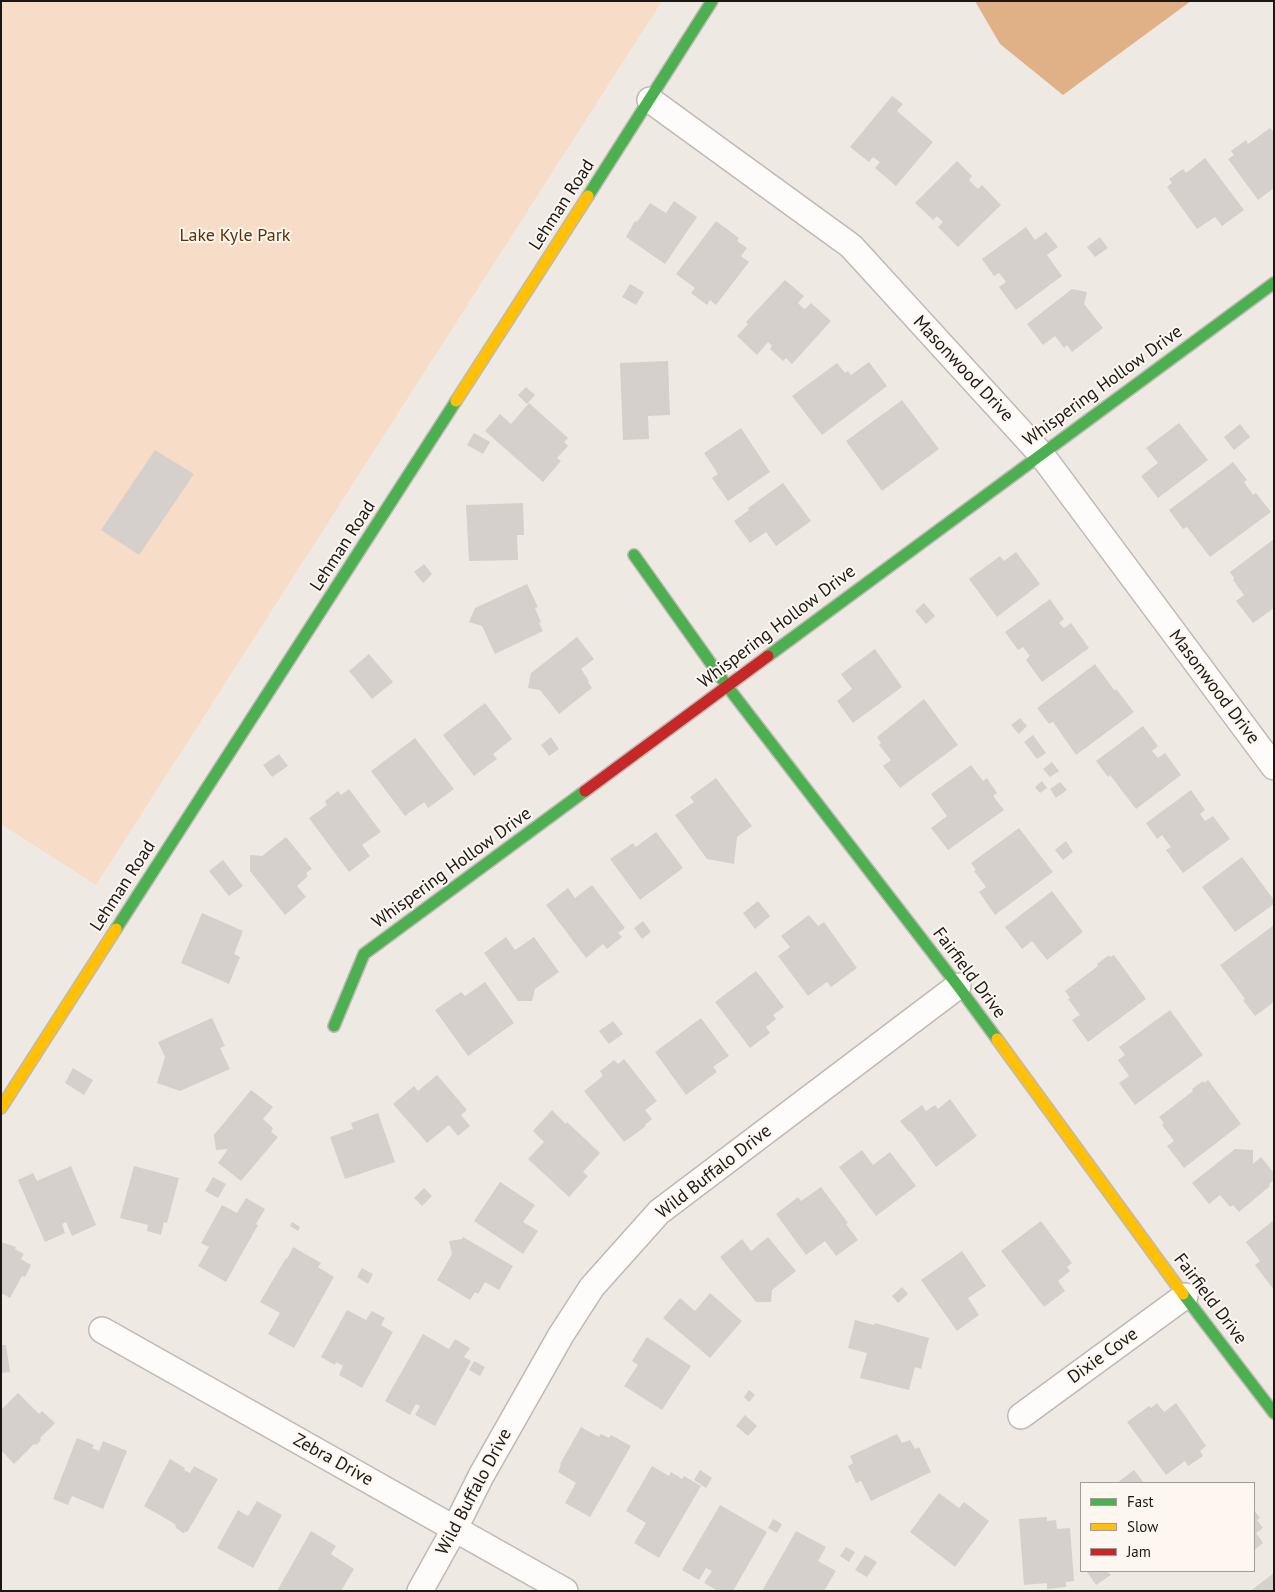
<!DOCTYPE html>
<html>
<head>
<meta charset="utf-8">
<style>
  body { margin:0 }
  #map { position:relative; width:1275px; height:1592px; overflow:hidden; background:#efe9e4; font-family:"PT Sans",sans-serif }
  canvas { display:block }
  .frame { position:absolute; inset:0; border:2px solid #1b1714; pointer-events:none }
  .legend { position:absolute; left:1080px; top:1482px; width:175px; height:90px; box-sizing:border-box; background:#fdf6f1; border:1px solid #a39d99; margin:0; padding:6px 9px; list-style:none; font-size:15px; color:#1b1714 }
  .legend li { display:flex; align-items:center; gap:10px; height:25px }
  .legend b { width:25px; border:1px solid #a39d99 }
</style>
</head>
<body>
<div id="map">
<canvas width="1275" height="1592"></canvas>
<div class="frame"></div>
<ul class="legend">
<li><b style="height:6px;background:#4caf50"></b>Fast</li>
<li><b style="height:6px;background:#ffc107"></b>Slow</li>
<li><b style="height:6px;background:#c62828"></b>Jam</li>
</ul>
</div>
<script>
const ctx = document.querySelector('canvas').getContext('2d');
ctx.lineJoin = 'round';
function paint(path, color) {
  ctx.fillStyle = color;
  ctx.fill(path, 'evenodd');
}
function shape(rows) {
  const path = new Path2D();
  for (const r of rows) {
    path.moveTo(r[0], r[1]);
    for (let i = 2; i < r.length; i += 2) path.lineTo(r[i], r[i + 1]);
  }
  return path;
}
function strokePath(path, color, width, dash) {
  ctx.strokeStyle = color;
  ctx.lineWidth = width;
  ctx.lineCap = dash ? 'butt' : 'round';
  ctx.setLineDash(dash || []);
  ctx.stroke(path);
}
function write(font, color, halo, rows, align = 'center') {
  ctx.font = font + ' "PT Sans",sans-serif';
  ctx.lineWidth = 4;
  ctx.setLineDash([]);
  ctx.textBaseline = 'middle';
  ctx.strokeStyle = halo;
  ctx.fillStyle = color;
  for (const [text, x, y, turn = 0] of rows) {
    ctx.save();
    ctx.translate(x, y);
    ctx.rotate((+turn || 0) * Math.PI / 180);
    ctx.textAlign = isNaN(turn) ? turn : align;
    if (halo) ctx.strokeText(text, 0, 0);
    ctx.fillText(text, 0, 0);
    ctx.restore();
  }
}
paint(shape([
  [1,1,662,1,96,885,1,824]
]), '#f7ddc7');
paint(shape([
  [975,1,1191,1,1063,95,1000,44]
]), '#e0b086');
paint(shape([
  [892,96,903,104,897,111,933,142,896,186,875,168,880,162,873,157,869,162,850,147],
  [1270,128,1274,132,1274,188,1258,200,1228,159,1234,155,1231,151,1246,140,1248,144],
  [1205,158,1244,210,1222,226,1215,217,1197,229,1167,187,1172,183,1169,179,1183,169,1186,173],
  [957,161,972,176,969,180,978,189,982,185,1001,205,958,247,938,227,943,222,937,216,933,220,915,203],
  [674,201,697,217,665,264,626,237,635,221,637,222,650,203,666,213],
  [716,221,739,238,737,241,747,248,741,256,749,262,716,305,710,300,707,305,691,293,695,288,676,274],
  [1026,227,1035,240,1046,232,1058,247,1047,255,1062,276,1016,310,999,287,1006,282,999,273,994,276,982,259],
  [1100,237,1108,248,1095,257,1087,247],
  [785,280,804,296,798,303,803,308,805,309,811,303,831,321,792,364,786,358,783,361,770,349,772,346,768,342,757,355,737,336,748,324,746,322],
  [630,284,644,292,636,305,622,297],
  [1072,289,1087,292,1084,304,1103,328,1072,352,1067,345,1064,348,1055,336,1043,345,1027,324],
  [668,361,670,415,648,416,649,439,623,440,620,363],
  [869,362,887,386,822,435,792,396,837,363,845,373,848,371,851,375],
  [526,387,535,395,527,404,518,395],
  [902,400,939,449,882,491,846,441],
  [529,403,568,438,564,442,568,446,557,458,561,461,543,482,485,431,500,414,511,424],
  [1179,423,1208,460,1158,498,1141,476,1158,463,1146,448],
  [1240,424,1250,437,1234,450,1224,437],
  [741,428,770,472,728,501,712,478,718,474,704,453],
  [474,433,490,442,483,454,467,445],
  [155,450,194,474,139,555,101,530],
  [1233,462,1247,480,1244,482,1253,495,1256,493,1271,512,1210,557,1187,527,1183,529,1169,510],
  [783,483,811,521,776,546,766,532,750,543,734,521,749,510,748,508],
  [523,503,524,535,517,535,518,560,469,561,466,505],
  [1274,539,1274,608,1253,623,1236,601,1244,595,1233,580,1234,578,1230,572],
  [1016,552,1040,584,997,617,969,579,1000,556,1004,561],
  [424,564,432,574,423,583,414,572],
  [527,584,538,607,535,608,541,622,539,623,543,631,495,654,482,626,469,622,475,608],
  [1050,599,1064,619,1059,623,1064,628,1071,623,1089,648,1042,682,1026,660,1030,656,1023,647,1018,650,1005,632],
  [924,603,935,616,926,624,915,611],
  [577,637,594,659,581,669,589,681,588,682,592,688,559,714,540,690,528,688,531,673],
  [875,649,902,687,853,723,837,701,852,689,841,674],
  [369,654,393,682,372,699,349,671],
  [1095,664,1115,691,1116,689,1134,712,1076,755,1053,722,1049,724,1037,708],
  [924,699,958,745,900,788,883,766,891,760,879,745,881,743,877,737],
  [485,703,512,739,493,754,497,759,474,776,443,735],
  [1020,718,1027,726,1019,734,1011,725],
  [1143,726,1158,746,1152,751,1158,758,1165,753,1181,775,1136,809,1110,775,1108,777,1096,761],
  [1033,735,1046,753,1037,759,1024,742],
  [551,737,559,749,549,756,541,745],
  [415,738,454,789,428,808,424,802,405,816,371,771],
  [279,754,288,766,272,777,263,765],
  [1052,762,1059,771,1050,777,1043,769],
  [971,765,983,781,987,778,997,793,993,796,1004,810,948,850,931,828,947,816,931,794],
  [716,778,752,826,737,837,734,864,707,859,675,815,694,802,690,797],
  [1042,781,1047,788,1040,793,1035,787],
  [1060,782,1067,790,1056,798,1050,789],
  [349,789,381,832,362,845,370,856,349,872,309,818,327,805,325,801,338,791,341,795],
  [1191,790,1205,810,1200,814,1205,821,1213,816,1230,839,1183,873,1166,850,1171,847,1162,835,1157,839,1146,823],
  [1019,828,1053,872,995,915,979,892,986,887,974,871,976,870,971,863],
  [656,832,683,868,640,900,610,859,633,843,636,847],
  [286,837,312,869,306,873,308,876,297,886,306,897,285,915,250,871,250,855,262,856],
  [1066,841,1073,852,1063,860,1055,850],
  [1242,857,1274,900,1274,904,1235,932,1202,887],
  [223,860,243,886,229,896,209,871],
  [592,885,625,928,618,933,622,937,607,949,603,944,586,958,546,905,568,888,575,898],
  [1052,891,1083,932,1047,960,1032,941,1022,949,1005,927],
  [758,901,770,916,755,929,743,913],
  [202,913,243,931,234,954,240,957,229,984,181,963],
  [809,915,818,926,824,922,857,968,831,987,827,982,808,996,778,956,790,947,781,936],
  [643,921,651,932,642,939,634,928],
  [1274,925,1274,1002,1255,1016,1243,1000,1245,999,1220,965],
  [506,937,515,950,534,937,559,972,535,989,532,1001,518,1001,484,953],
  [1109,955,1110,957,1114,955,1146,999,1088,1042,1072,1020,1080,1015,1068,999,1070,998,1065,991,1098,966,1097,964],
  [756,971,784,1007,773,1015,776,1019,766,1027,770,1033,750,1048,715,1002],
  [485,982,514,1023,468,1056,435,1010,461,992,465,996],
  [1170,1010,1203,1055,1135,1105,1119,1083,1129,1076,1118,1060,1125,1055,1119,1047],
  [212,1018,225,1046,220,1048,230,1069,180,1091,157,1083,165,1057,158,1042],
  [701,1018,729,1056,713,1067,717,1072,686,1095,655,1052],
  [613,1021,623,1034,609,1044,599,1031],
  [624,1059,657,1101,645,1110,652,1119,645,1125,646,1126,624,1142,584,1091,603,1076,600,1071,614,1060,618,1064],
  [73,1068,93,1080,84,1095,65,1083],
  [437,1075,467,1110,461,1115,470,1126,458,1136,449,1125,427,1143,393,1104,414,1086,418,1091],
  [1208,1080,1241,1124,1184,1168,1167,1146,1174,1141,1162,1125,1164,1123,1159,1117,1193,1091,1192,1089,1203,1081,1204,1083],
  [251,1090,273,1107,263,1119,273,1128,271,1132,278,1137,241,1181,218,1163,228,1149,216,1150,214,1135],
  [950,1099,977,1136,936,1167,910,1131,909,1132,900,1121,922,1105,926,1111,935,1105,938,1109],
  [552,1110,566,1124,567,1122,600,1153,583,1172,588,1176,569,1197,528,1159,544,1142,533,1131],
  [378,1113,395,1162,345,1179,330,1137,353,1129,351,1123],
  [1235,1149,1253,1150,1253,1164,1261,1157,1274,1173,1274,1180,1269,1184,1270,1186,1239,1212,1233,1205,1230,1207,1220,1195,1209,1204,1192,1183],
  [862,1150,873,1165,890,1152,916,1186,876,1216,839,1167],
  [71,1166,96,1225,72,1236,66,1222,62,1224,65,1233,45,1242,18,1180,33,1173,37,1181],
  [134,1166,179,1178,167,1223,164,1222,161,1235,147,1231,148,1225,120,1218],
  [213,1177,226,1184,218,1198,205,1191],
  [500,1182,535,1205,523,1222,538,1231,523,1254,474,1221],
  [821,1187,848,1223,846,1224,858,1240,836,1256,825,1241,806,1255,776,1214,798,1197,801,1201],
  [424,1188,432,1196,422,1206,414,1198],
  [246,1198,265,1209,256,1224,258,1225,226,1282,198,1266,209,1247,201,1243,222,1205,237,1213],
  [1274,1220,1274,1290,1255,1265,1260,1261,1246,1242],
  [1041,1221,1072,1263,1067,1267,1070,1271,1058,1281,1065,1291,1044,1307,1001,1251],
  [292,1222,300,1227,298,1231,290,1226],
  [463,1237,513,1266,499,1290,485,1282,478,1294,475,1292,470,1300,437,1280,452,1254,449,1241,462,1239],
  [768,1237,796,1271,772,1290,771,1302,756,1302,720,1257,742,1239,751,1251],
  [1,1242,16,1247,15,1249,24,1254,21,1259,31,1265,25,1277,22,1276,10,1298,1,1293],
  [293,1247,321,1263,318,1267,334,1277,294,1348,268,1334,280,1313,260,1302,286,1258,287,1259],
  [962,1251,986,1286,968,1298,979,1315,957,1331,921,1280],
  [362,1268,373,1274,368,1284,357,1277],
  [902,1287,908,1294,898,1303,892,1296],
  [710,1293,742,1321,710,1358,663,1318,680,1298,695,1311],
  [347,1310,366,1320,372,1311,385,1318,381,1325,393,1332,362,1388,339,1375,343,1366,336,1362,335,1365,321,1357],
  [855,1320,874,1325,875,1323,929,1338,921,1369,915,1367,909,1390,860,1378,867,1353,848,1348],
  [423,1334,449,1349,455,1339,470,1348,464,1357,471,1361,435,1426,415,1415,420,1406,416,1404,410,1415,385,1401],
  [647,1337,691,1366,662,1410,624,1386,638,1365,632,1361],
  [1,1345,6,1345,10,1372,1,1373],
  [474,1361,485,1367,480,1376,469,1370],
  [749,1390,755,1395,749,1402,744,1397],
  [18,1393,39,1414,42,1411,55,1423,40,1438,41,1440,36,1445,34,1444,14,1464,1,1450,1,1410],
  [1157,1403,1164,1412,1176,1403,1206,1446,1200,1451,1203,1456,1188,1466,1185,1461,1166,1475,1127,1422,1149,1406,1151,1408],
  [745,1415,757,1426,748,1436,736,1426],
  [581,1427,599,1437,601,1434,609,1438,611,1435,631,1446,590,1517,565,1503,576,1483,558,1472,561,1465,560,1464],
  [897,1434,902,1443,910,1440,915,1449,919,1447,931,1472,871,1501,861,1481,856,1483,848,1466,853,1463,850,1456],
  [77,1438,94,1445,92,1448,99,1451,103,1441,127,1451,103,1509,72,1496,68,1505,53,1499],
  [170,1459,185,1468,184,1470,190,1473,194,1466,218,1479,188,1531,183,1533,176,1528,175,1524,144,1506],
  [652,1466,669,1476,671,1472,682,1479,684,1476,701,1486,659,1558,634,1543,646,1523,626,1511],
  [700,1470,712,1478,706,1488,694,1480],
  [1134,1470,1144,1483,1117,1483],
  [939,1493,959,1508,964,1502,989,1521,955,1567,910,1532],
  [257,1501,282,1515,253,1568,217,1548,238,1510,248,1516],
  [720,1505,767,1532,733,1591,718,1591,704,1583,712,1571,706,1568,699,1580,682,1570],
  [1254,1510,1260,1518,1257,1520,1263,1528,1256,1533,1263,1543,1254,1550],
  [1047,1517,1047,1521,1056,1520,1057,1529,1070,1528,1074,1581,1066,1582,1066,1587,1047,1589,1047,1583,1024,1585,1019,1519],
  [773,1519,782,1524,777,1533,768,1528],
  [311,1531,336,1546,331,1554,354,1569,341,1591,277,1591],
  [796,1531,826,1547,818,1561,836,1571,824,1591,762,1591],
  [846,1547,855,1552,849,1562,840,1556],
  [865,1555,877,1562,867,1577,855,1570],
  [1089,1571,1107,1571,1111,1575,1096,1585,1087,1572],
  [1274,1573,1274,1591,1250,1591]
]), '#d5d0cc');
const street = shape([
  [650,100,851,246,1041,454,1274,767],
  [102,1330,565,1591],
  [1021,1416,1185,1296],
  [420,1591,455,1528,481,1476,561,1335,592,1287,659,1212,958,986]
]);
const fast = shape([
  [588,196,712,1],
  [634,555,727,686,958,986,997,1039],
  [768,656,1274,283],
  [116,929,456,401],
  [334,1026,364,954,585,791],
  [1183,1294,1274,1413]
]);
const slow = shape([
  [456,401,588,196],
  [997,1039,1183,1294],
  [1,1108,116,929]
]);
const jam = shape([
  [585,791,768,656]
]);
strokePath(street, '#beb9b5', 28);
strokePath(fast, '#beb9b5', 14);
strokePath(slow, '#beb9b5', 14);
strokePath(jam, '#beb9b5', 14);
strokePath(street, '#fdfcfb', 25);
strokePath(fast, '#4caf50', 11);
strokePath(slow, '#ffc107', 11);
strokePath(jam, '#c62828', 11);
write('18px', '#1b1714', '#fdf6f1', [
  ["Lehman Road",562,205,-57],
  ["Masonwood Drive",963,369,47],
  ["Whispering Hollow Drive",1103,386,-36],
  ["Lehman Road",343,546,-57],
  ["Whispering Hollow Drive",777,627,-37],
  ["Masonwood Drive",1214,687,53],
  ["Whispering Hollow Drive",452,868,-36],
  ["Lehman Road",123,886,-57],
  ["Fairfield Drive",969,973,53],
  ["Wild Buffalo Drive",714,1172,-38],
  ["Fairfield Drive",1210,1299,53],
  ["Dixie Cove",1103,1356,-36],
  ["Zebra Drive",333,1460,29],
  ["Wild Buffalo Drive",474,1492,-62]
]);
write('18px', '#5d3201', '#fdf6f1', [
  ["Lake Kyle Park",235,236]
]);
</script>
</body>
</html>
